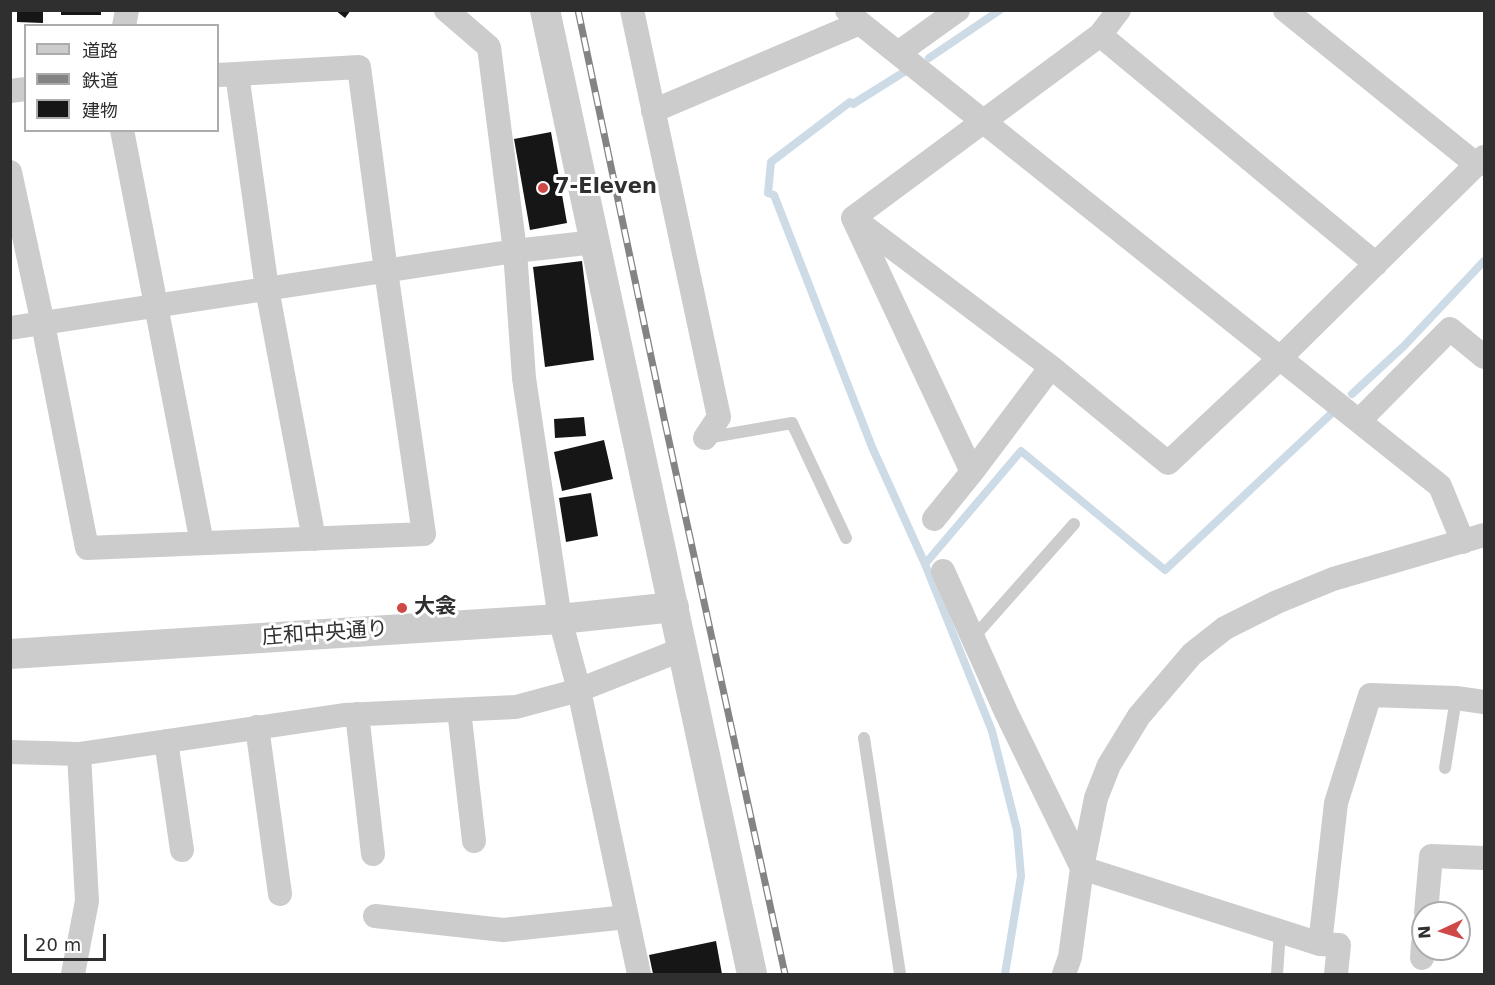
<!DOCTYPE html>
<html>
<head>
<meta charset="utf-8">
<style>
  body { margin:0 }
  #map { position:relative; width:1495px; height:985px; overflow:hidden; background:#fff; font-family:"DejaVu Sans","Noto Sans JP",sans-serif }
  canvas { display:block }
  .frame { position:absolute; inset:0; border:12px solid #2f2f2f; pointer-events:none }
  .legend { position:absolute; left:24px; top:24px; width:195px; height:108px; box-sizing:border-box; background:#fff; border:2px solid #acacac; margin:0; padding:8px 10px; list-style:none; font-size:18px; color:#2f2f2f }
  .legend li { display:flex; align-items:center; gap:12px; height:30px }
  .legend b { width:30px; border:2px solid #acacac }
  .north { position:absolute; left:1411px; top:901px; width:60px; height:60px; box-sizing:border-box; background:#fff; border:2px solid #acacac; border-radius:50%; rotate:266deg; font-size:16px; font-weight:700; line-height:24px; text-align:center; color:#2f2f2f }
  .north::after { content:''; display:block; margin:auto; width:21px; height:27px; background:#cf4848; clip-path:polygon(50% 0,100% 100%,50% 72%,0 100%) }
  .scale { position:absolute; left:24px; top:934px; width:82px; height:27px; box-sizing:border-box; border:3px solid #2f2f2f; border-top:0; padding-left:8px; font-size:18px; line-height:21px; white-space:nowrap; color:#2f2f2f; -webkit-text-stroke:4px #fff; paint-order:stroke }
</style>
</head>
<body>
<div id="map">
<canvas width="1495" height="985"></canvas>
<div class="frame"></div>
<ul class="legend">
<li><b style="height:8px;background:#ccc"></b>道路</li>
<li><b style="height:8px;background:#848484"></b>鉄道</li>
<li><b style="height:16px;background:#161616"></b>建物</li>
</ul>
<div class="north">N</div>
<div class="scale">20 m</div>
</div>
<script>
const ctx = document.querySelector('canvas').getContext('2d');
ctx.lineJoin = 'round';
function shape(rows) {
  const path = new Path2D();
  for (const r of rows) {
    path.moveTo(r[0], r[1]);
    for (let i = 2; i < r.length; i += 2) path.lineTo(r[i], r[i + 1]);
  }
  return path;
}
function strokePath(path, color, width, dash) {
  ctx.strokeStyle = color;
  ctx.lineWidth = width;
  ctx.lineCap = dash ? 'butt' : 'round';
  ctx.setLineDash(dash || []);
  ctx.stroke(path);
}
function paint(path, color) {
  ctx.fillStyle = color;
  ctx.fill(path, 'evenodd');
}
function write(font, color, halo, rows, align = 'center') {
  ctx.font = font + ' "DejaVu Sans","Noto Sans JP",sans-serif';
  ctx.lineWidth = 6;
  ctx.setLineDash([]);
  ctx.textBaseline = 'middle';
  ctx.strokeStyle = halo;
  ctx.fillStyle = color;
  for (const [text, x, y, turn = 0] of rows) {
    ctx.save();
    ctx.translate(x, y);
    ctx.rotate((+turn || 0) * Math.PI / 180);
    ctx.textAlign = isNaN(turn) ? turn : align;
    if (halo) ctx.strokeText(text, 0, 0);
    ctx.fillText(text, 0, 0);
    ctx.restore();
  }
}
strokePath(shape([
  [929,58,1000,10],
  [904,72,853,104,850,102,771,162,768,193,774,195,872,447,925,564,992,731,1017,830,1021,876,1005,974],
  [1352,394,1404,346,1484,261],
  [925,564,1021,451,1165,570,1332,413]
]), '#cddbe7', 8);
paint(shape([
  [17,10,43,10,43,23,17,22],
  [61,10,101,10,101,15,61,15],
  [335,10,351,10,345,18],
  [551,132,567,223,530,230,514,139],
  [582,261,594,360,545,367,533,267],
  [584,417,586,436,555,438,554,419],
  [604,440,613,479,562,491,554,452],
  [591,493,598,536,566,542,559,498],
  [716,941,722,974,653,974,649,955]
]), '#161616');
strokePath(shape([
  [706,438,792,423,846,538],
  [973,638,1074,524],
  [864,738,900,974],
  [1445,768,1456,698],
  [1277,974,1280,931]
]), '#ccc', 12);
strokePath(shape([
  [446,10,489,47,515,251,524,378,560,619,579,690,639,974],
  [632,10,719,417,705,438],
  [847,10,860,23,1440,486,1463,542],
  [1285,10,1477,165],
  [124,26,127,10],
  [1100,35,1376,264],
  [898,53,958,10],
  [237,74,267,289,314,539],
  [10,91,26,89],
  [653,111,860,23],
  [122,130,202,543],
  [10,172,43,324,87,548,424,534,386,271,359,67,218,75],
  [853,218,1051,367,1168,463,1280,358,1484,157],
  [10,328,515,251,595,242],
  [1051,367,972,472,853,218,1100,35,1119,10],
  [1359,421,1450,329,1484,357],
  [934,519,972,472],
  [943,571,1006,712,1082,868,1320,944,1336,803,1370,695,1456,698,1484,702],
  [459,710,474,841],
  [357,714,373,854],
  [257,727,280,894],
  [166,741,182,850],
  [10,752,79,754,344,715,516,707,579,690,683,649],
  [1426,913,1431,856,1484,858],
  [375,916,503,930,627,917],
  [1320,944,1339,945,1336,974],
  [1422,958,1423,944],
  [73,974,87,901,79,754],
  [1064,974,1070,957,1082,868,1096,798,1109,765,1139,716,1192,654,1225,628,1277,602,1333,579,1484,535]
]), '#ccc', 24);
strokePath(shape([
  [545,10,752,974],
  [10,654,560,619,674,607]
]), '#ccc', 30);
const rail = shape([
  [578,10,664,418,785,974]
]);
strokePath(rail, '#848484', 7);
strokePath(rail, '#fff', 4.5, [14]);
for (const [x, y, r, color] of [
  [543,188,6,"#cf4848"],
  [402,608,6,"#cf4848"]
]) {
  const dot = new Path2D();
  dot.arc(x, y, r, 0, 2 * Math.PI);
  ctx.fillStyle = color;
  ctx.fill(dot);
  strokePath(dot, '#fff', 2);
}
write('bold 21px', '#2f2f2f', '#fff', [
  ["7-Eleven",555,188],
  ["大衾",414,608]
], 'left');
write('21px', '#2f2f2f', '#fff', [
  ["庄和中央通り",325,634,-4]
]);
</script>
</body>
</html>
